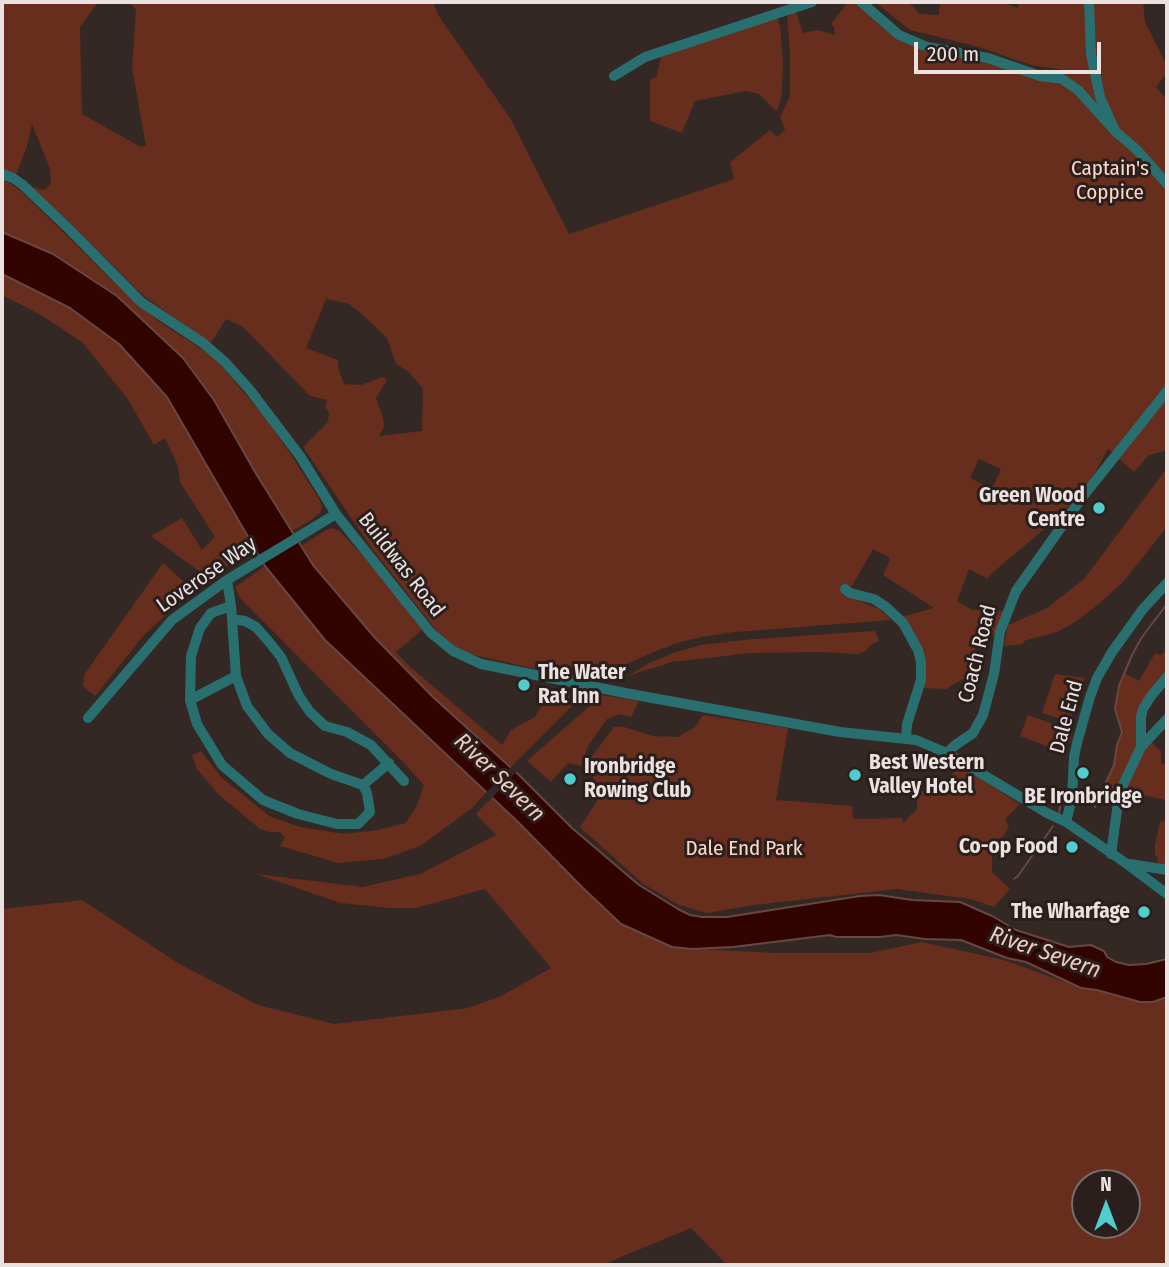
<!DOCTYPE html>
<html>
<head>
<meta charset="utf-8">
<style>
  body { margin:0 }
  #map { position:relative; width:1169px; height:1267px; overflow:hidden; background:#342825; font-family:"Fira Sans Condensed",sans-serif }
  canvas { display:block }
  .frame { position:absolute; inset:0; border:4px solid #eae2e0; pointer-events:none }
  .north { position:absolute; left:1071px; top:1169px; width:70px; height:70px; box-sizing:border-box; background:#2a1f1c; border:2px solid #776d6a; border-radius:50%; rotate:0deg; font-size:19px; font-weight:700; line-height:28px; text-align:center; color:#eae2e0 }
  .north::after { content:''; display:block; margin:auto; width:24px; height:32px; background:#52cdcd; clip-path:polygon(50% 0,100% 100%,50% 72%,0 100%) }
  .scale { position:absolute; left:914px; top:42px; width:187px; height:32px; box-sizing:border-box; border:4px solid #eae2e0; border-top:0; padding-left:9px; font-size:21px; line-height:24px; white-space:nowrap; color:#eae2e0; -webkit-text-stroke:5px #2a1f1c; paint-order:stroke }
</style>
</head>
<body>
<div id="map">
<canvas width="1169" height="1267"></canvas>
<div class="frame"></div>
<div class="north">N</div>
<div class="scale">200 m</div>
</div>
<script>
const ctx = document.querySelector('canvas').getContext('2d');
ctx.lineJoin = 'round';
function paint(path, color) {
  ctx.fillStyle = color;
  ctx.fill(path, 'evenodd');
}
function shape(rows) {
  const path = new Path2D();
  for (const r of rows) {
    path.moveTo(r[0], r[1]);
    for (let i = 2; i < r.length; i += 2) path.lineTo(r[i], r[i + 1]);
  }
  return path;
}
function strokePath(path, color, width, dash) {
  ctx.strokeStyle = color;
  ctx.lineWidth = width;
  ctx.lineCap = dash ? 'butt' : 'round';
  ctx.setLineDash(dash || []);
  ctx.stroke(path);
}
function write(font, color, halo, rows, align = 'center') {
  ctx.font = font + ' "Fira Sans Condensed",sans-serif';
  ctx.lineWidth = 6;
  ctx.setLineDash([]);
  ctx.textBaseline = 'middle';
  ctx.strokeStyle = halo;
  ctx.fillStyle = color;
  for (const [text, x, y, turn = 0] of rows) {
    ctx.save();
    ctx.translate(x, y);
    ctx.rotate((+turn || 0) * Math.PI / 180);
    ctx.textAlign = isNaN(turn) ? turn : align;
    if (halo) ctx.strokeText(text, 0, 0);
    ctx.fillText(text, 0, 0);
    ctx.restore();
  }
}
paint(shape([
  [2,2,98,2,80,27,82,114,139,146,146,146,132,68,136,9,129,2,433,2,438,15,510,118,569,234,734,179,730,162,770,130,777,137,785,130,780,117,790,96,790,52,787,17,795,9,803,33,818,30,835,35,834,27,831,24,848,2,851,2,859,6,896,39,933,52,994,63,1038,79,1062,85,1064,70,1031,65,979,47,910,30,875,2,908,2,920,14,939,15,940,2,967,2,968,4,1001,2,1017,8,1020,2,1143,2,1145,22,1167,66,1167,73,1156,87,1167,100,1167,450,1149,455,1134,472,1108,449,1093,476,1065,511,1014,555,1012,556,989,576,988,579,969,569,957,601,972,610,1003,611,994,635,976,639,973,668,968,676,946,689,923,688,925,674,901,617,934,608,883,575,890,560,889,557,873,549,852,586,849,585,845,589,847,596,879,609,891,620,735,632,702,637,677,643,651,653,599,677,595,682,469,654,458,649,441,636,373,550,303,447,328,422,329,412,325,408,327,400,310,396,243,327,226,319,210,344,140,293,69,222,31,187,45,190,51,184,50,169,32,124,27,146,16,175,2,169],
  [326,299,349,304,364,316,387,338,396,364,409,372,423,389,422,431,379,436,384,427,383,418,376,398,387,380,382,377,361,385,344,384,338,368,338,360,306,348],
  [979,459,1001,469,992,489,970,478],
  [777,17,780,26,783,60,782,90,780,104,776,111,759,94,746,91,695,101,682,133,650,121,650,80,657,76,661,56],
  [2,178,21,191,118,286,161,323,203,350,222,366,267,420,290,453,319,499,322,506,320,513,313,519,292,531,255,472,214,400,183,358,117,296,53,254,2,232],
  [2,274,70,308,119,344,167,397,256,550,207,577,151,536,182,518,202,550,215,537,180,482,178,466,165,438,154,445,127,398,82,342,41,315,2,295],
  [1167,468,1167,527,1124,581,1099,604,1072,624,1057,632,1024,641,1023,644,1004,646,1008,625,1047,608,1084,579],
  [333,528,340,531,380,575,422,630,396,652,408,665,502,745,511,730,535,717,541,707,567,690,586,692,511,767,434,698,376,639,313,565,301,546,326,530],
  [163,563,193,590,144,635,95,696,83,686,84,675],
  [265,566,326,640,486,793,471,809,420,846,383,859,338,863,280,846,285,837,280,832,270,832,260,829,218,794,197,769,192,755,201,751,221,777,269,816,300,827,344,834,378,830,406,823,417,805,424,785,403,762,240,598,235,587],
  [875,631,879,641,872,644,865,651,858,654,821,652,752,653,672,662,628,676,649,663,676,652,701,645,754,639],
  [1167,648,1167,671,1148,694,1137,746,1117,799,1096,801,1113,765,1117,745,1122,732,1115,709,1119,686,1124,673,1139,681,1155,653,1161,655],
  [1055,674,1085,678,1070,722,1042,713],
  [602,695,639,701,631,717,619,714,607,719,588,746,581,766,568,763,551,782,527,761],
  [703,715,788,728,776,800,852,806,853,819,902,818,903,823,917,809,917,791,937,790,942,788,951,775,960,766,1020,804,1005,819,1009,826,992,856,992,872,1010,889,994,907,970,899,897,889,754,905,707,913,679,905,642,883,580,827,597,801,590,759,614,727,621,726,653,736,678,737,695,727],
  [1028,715,1073,731,1070,743,1057,739,1055,745,1060,747,1059,751,1020,736],
  [1151,742,1161,751,1161,764,1167,764,1166,806,1165,800,1124,791,1144,750],
  [491,798,518,822,583,888,621,924,678,948,775,953,870,953,922,942,1004,960,1081,988,1097,990,1128,999,1140,1002,1153,1002,1167,997,1167,1265,727,1265,691,1228,602,1265,2,1265,2,909,82,900,178,963,258,1005,334,1024,468,1008,501,996,551,968,485,889,416,908,389,908,341,903,256,874,362,887,420,874,496,835,476,814],
  [1085,1183,1127,1183,1127,1225,1085,1225],
  [1167,820,1167,868,1158,866,1157,856,1155,855,1155,845,1160,822]
]), '#672d1d');
const water = shape([
  [2,232,53,254,117,296,183,358,214,400,255,472,313,565,376,639,434,698,519,775,572,828,639,885,678,909,690,915,702,917,727,917,860,896,879,895,912,900,960,902,992,916,1016,930,1069,947,1091,945,1104,951,1107,957,1116,962,1129,965,1146,964,1167,959,1167,997,1153,1002,1140,1002,1097,990,1081,988,1026,962,1007,958,961,940,925,939,896,935,880,937,836,937,830,935,733,947,692,949,672,947,621,924,583,888,518,822,325,640,265,566,167,397,119,344,70,308,2,274,2,232]
]);
paint(water, '#310400');
strokePath(water, '#684743', 2);
paint(shape([
  [513,765,518,770,489,801,484,795]
]), '#342825');
strokePath(shape([
  [1095,807,1114,765,1117,745,1122,732,1115,709,1119,686,1132,655,1142,637,1167,604],
  [1059,812,1061,803],
  [1014,879,1018,876,1053,826]
]), '#684743', 2);
strokePath(shape([
  [861,2,899,35,927,47,988,58,1040,76,1062,79,1078,90,1115,131],
  [1089,2,1091,54,1100,97,1115,131,1137,150,1167,184],
  [614,76,645,57,812,2],
  [2,174,13,178,23,185,71,231,141,302,203,343,225,362,250,390,300,456,336,514,431,633,453,651,481,664,496,667,625,693,840,732,916,740,947,753,1047,813,1066,822,1127,864,1167,894],
  [227,580,231,606,232,619,236,676,247,706,268,734,290,753,331,774,363,785,367,793,370,812,358,824,337,824,298,814,263,800,222,765,197,724,190,700,191,656,200,628,211,613,231,606],
  [845,589,850,593,874,599,886,607,903,623,918,650,921,662,921,680,907,724,906,738],
  [232,619,245,621,256,627,270,643,281,657,299,696,310,712,325,726,347,732,371,745,404,781],
  [190,700,236,676],
  [88,718,172,620,227,580,336,514],
  [1141,747,1141,717,1143,709,1151,696,1167,677],
  [947,753,954,746,973,733,983,715,994,674,1000,632,1016,591,1081,499,1167,391],
  [363,785,389,763],
  [1066,822,1072,798,1074,757,1077,743,1090,697,1097,678,1112,652,1143,609,1167,583],
  [1111,854,1118,803,1123,785,1141,747,1167,719],
  [1130,864,1167,870]
]), '#2a6f70', 10);
for (const [x, y, r, color] of [
  [1099,508,7,"#52cdcd"],
  [524,685,7,"#52cdcd"],
  [1083,773,7,"#52cdcd"],
  [855,775,7,"#52cdcd"],
  [570,779,7,"#52cdcd"],
  [1072,847,7,"#52cdcd"],
  [1144,912,7,"#52cdcd"]
]) {
  const dot = new Path2D();
  dot.arc(x, y, r, 0, 2 * Math.PI);
  ctx.fillStyle = color;
  ctx.fill(dot);
  strokePath(dot, '#2a1f1c', 2.5);
}
write('21px', '#ffd6ca', '#2a1f1c', [
  ["Captain's",1110,169],
  ["Coppice",1110,193],
  ["Dale End Park",744,849]
]);
write('bold 21px', '#eae2e0', '#2a1f1c', [
  ["Green Wood",1085,496],
  ["Centre",1085,520],
  ["The Water",538,673,"left"],
  ["Rat Inn",538,697,"left"],
  ["Best Western",869,763,"left"],
  ["Valley Hotel",869,787,"left"],
  ["Ironbridge",584,767,"left"],
  ["Rowing Club",584,791,"left"],
  ["BE Ironbridge",1083,797,"center"],
  ["Co-op Food",1058,847],
  ["The Wharfage",1130,912]
], 'right');
write('21px', '#eae2e0', '#2a1f1c', [
  ["Buildwas Road",401,565,52],
  ["Loverose Way",207,575,-35],
  ["Coach Road",978,654,-76],
  ["Dale End",1067,717,-75]
]);
write('italic 23px', '#f2c9be', '#2a1f1c', [
  ["River Severn",499,778,44],
  ["River Severn",1045,953,19]
]);
</script>
</body>
</html>
